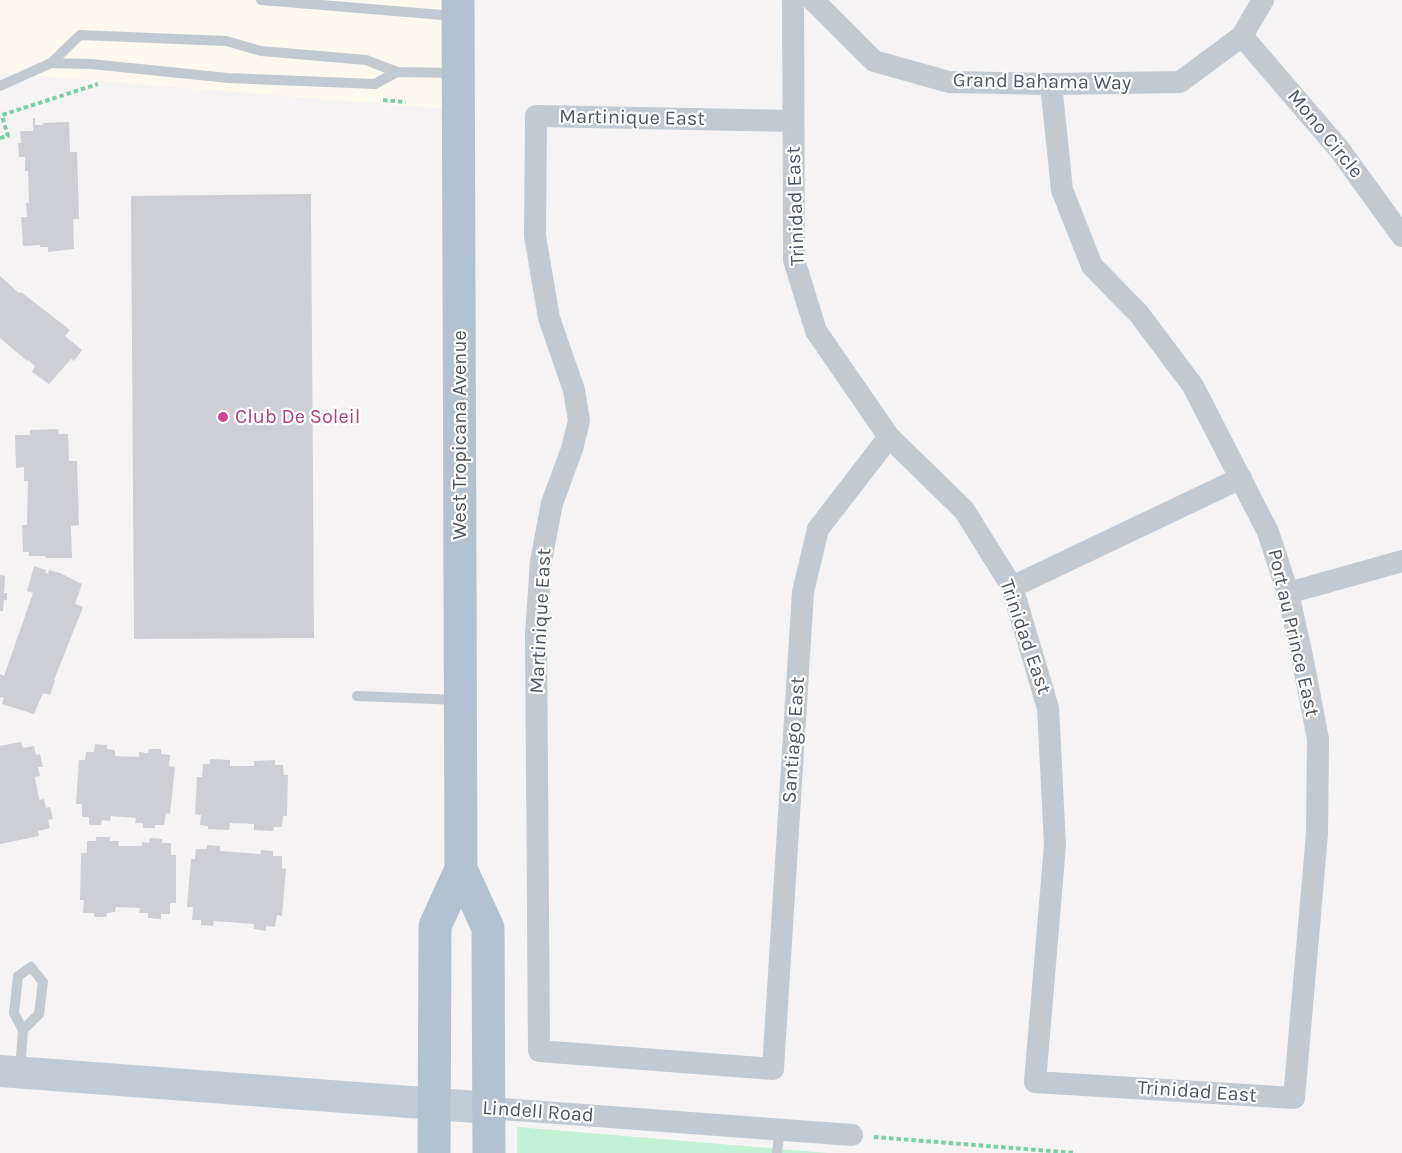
<!DOCTYPE html>
<html>
<head>
<meta charset="utf-8">
<style>
  body { margin:0 }
  canvas { display:block; background:#f5f3f3 }
</style>
</head>
<body>
<canvas width="1402" height="1153"></canvas>
<script>
const ctx = document.querySelector('canvas').getContext('2d');
ctx.lineJoin = 'round';
function paint(path, color) {
  ctx.fillStyle = color;
  ctx.fill(path, 'evenodd');
}
function shape(rows) {
  const path = new Path2D();
  for (const r of rows) {
    path.moveTo(r[0], r[1]);
    for (let i = 2; i < r.length; i += 2) path.lineTo(r[i], r[i + 1]);
  }
  return path;
}
function strokePath(path, color, width, dash) {
  ctx.strokeStyle = color;
  ctx.lineWidth = width;
  ctx.lineCap = dash ? 'butt' : 'round';
  ctx.setLineDash(dash || []);
  ctx.stroke(path);
}
function write(font, color, halo, rows, align = 'center') {
  ctx.font = font + ' Karla,sans-serif';
  ctx.lineWidth = 4.5;
  ctx.setLineDash([]);
  ctx.textBaseline = 'middle';
  ctx.strokeStyle = halo;
  ctx.fillStyle = color;
  for (const [text, x, y, turn = 0] of rows) {
    ctx.save();
    ctx.translate(x, y);
    ctx.rotate((+turn || 0) * Math.PI / 180);
    ctx.textAlign = isNaN(turn) ? turn : align;
    if (halo) ctx.strokeText(text, 0, 0);
    ctx.fillText(text, 0, 0);
    ctx.restore();
  }
}
paint(shape([
  [0,0,458,0,458,110,0,73]
]), '#fdf9ef');
paint(shape([
  [517,1127,828,1153,517,1153]
]), '#c3f1d5');
paint(shape([
  [33,118,35,118,35,125,43,125,43,123,69,122,70,152,77,152,79,219,73,219,74,249,48,252,48,247,40,247,40,245,23,246,21,217,27,217,26,203,29,203,28,171,25,171,25,157,19,157,18,143,21,143,20,131,33,131],
  [311,194,314,638,134,639,131,196],
  [0,276,19,293,21,292,70,330,65,336,82,350,74,361,71,359,49,384,32,372,35,366,28,360,27,361,0,338],
  [58,429,59,434,68,434,69,461,77,461,79,525,71,526,72,558,46,558,45,556,29,556,29,552,23,552,22,525,27,525,28,481,24,481,24,467,16,468,15,435,30,435,30,430],
  [34,566,46,570,45,572,48,574,49,570,60,573,82,584,75,604,83,607,54,680,55,681,50,695,43,693,34,714,2,704,4,698,0,697,0,674,4,676,33,593,27,591],
  [0,575,5,576,4,593,7,593,7,600,4,600,3,611,0,611],
  [21,742,23,748,34,746,36,755,40,754,43,767,38,767,40,776,35,777,39,800,44,799,46,808,50,807,53,819,48,820,50,828,38,831,39,836,0,844,0,746],
  [95,744,107,745,107,749,115,750,115,756,139,757,139,752,148,753,149,749,161,749,161,754,170,755,169,766,175,767,170,814,166,813,164,825,155,825,155,828,143,828,143,823,135,823,136,818,111,816,110,821,102,820,101,825,89,825,89,817,82,817,82,804,76,804,79,760,85,760,86,752,94,752],
  [210,759,230,760,230,766,254,766,254,761,275,760,275,765,283,765,284,775,288,775,287,816,283,816,282,827,274,827,273,831,254,830,254,824,230,823,229,830,208,829,208,826,200,825,201,815,195,814,197,777,202,777,203,764,210,764],
  [96,837,110,837,110,841,119,841,118,846,142,846,142,842,149,843,150,838,162,839,162,843,171,843,171,855,176,855,176,903,170,903,170,914,161,914,161,919,148,918,148,913,139,913,140,908,116,907,115,912,107,913,106,917,94,917,94,913,83,913,84,900,80,900,81,853,87,853,87,841,96,841],
  [207,845,220,846,220,851,260,854,261,850,273,851,273,856,282,856,282,868,286,869,282,916,277,915,275,927,266,926,266,931,254,929,254,924,214,921,213,926,201,925,201,920,192,920,193,907,187,907,191,859,195,859,196,849,207,849]
]), '#cdcfd5');
strokePath(shape([
  [383,100,406,102],
  [0,138,8,136,2,116,5,114,98,84],
  [874,1137,1076,1153]
]), '#7ad0a6', 4, [4.5, 3]);
strokePath(shape([
  [261,0,455,16],
  [51,63,91,64,228,78,375,84,397,72],
  [0,86,51,63,80,35,226,41,261,51,366,60,397,72,455,73],
  [357,696,458,700],
  [20,1070,23,1030,14,1013,18,976,31,967,43,982,39,1014,23,1030],
  [777,1153,780,1130]
]), '#c1cad2', 10);
strokePath(shape([
  [793,0,794,260,816,331,889,437,964,510,1012,587,1048,708,1055,845,1035,1082,1294,1098,1317,834,1318,739,1302,656,1288,593,1268,532,1193,386,1139,314,1092,266,1062,190,1051,84],
  [813,0,874,61,949,82,1051,84,1180,82,1242,36,1263,0],
  [1242,36,1339,149,1402,236],
  [793,121,536,116,535,236,549,318,574,390,579,421,572,449,552,503,541,561,536,634,539,1051,773,1069,803,592,818,529,889,437],
  [1012,587,1241,478],
  [1288,593,1402,561],
  [489,1108,852,1135]
]), '#c1cad2', 22);
strokePath(shape([
  [0,1071,489,1108]
]), '#c1cbd6', 32);
strokePath(shape([
  [458,0,461,869,488,928,489,1153],
  [434,1153,435,926,461,869]
]), '#b3c2d1', 33);
for (const [x, y, r, color] of [
  [223,417,6,"#d1479c"]
]) {
  const dot = new Path2D();
  dot.arc(x, y, r, 0, 2 * Math.PI);
  ctx.fillStyle = color;
  ctx.fill(dot);
  strokePath(dot, '#fff', 2);
}
write('20px', '#4a5661', '#fff', [
  ["Grand Bahama Way",1042,82,1],
  ["Martinique East",632,118,1],
  ["Mono Circle",1325,134,51],
  ["Trinidad East",796,206,-92],
  ["West Tropicana Avenue",460,435,-90],
  ["Martinique East",541,621,-87],
  ["Port au Prince East",1293,633,77],
  ["Trinidad East",1025,637,71],
  ["Santiago East",794,740,-86],
  ["Trinidad East",1197,1092,4],
  ["Lindell Road",538,1112,4]
]);
write('20px', '#b23c85', '#fff', [
  ["Club De Soleil",235,417]
], 'left');
</script>
</body>
</html>
